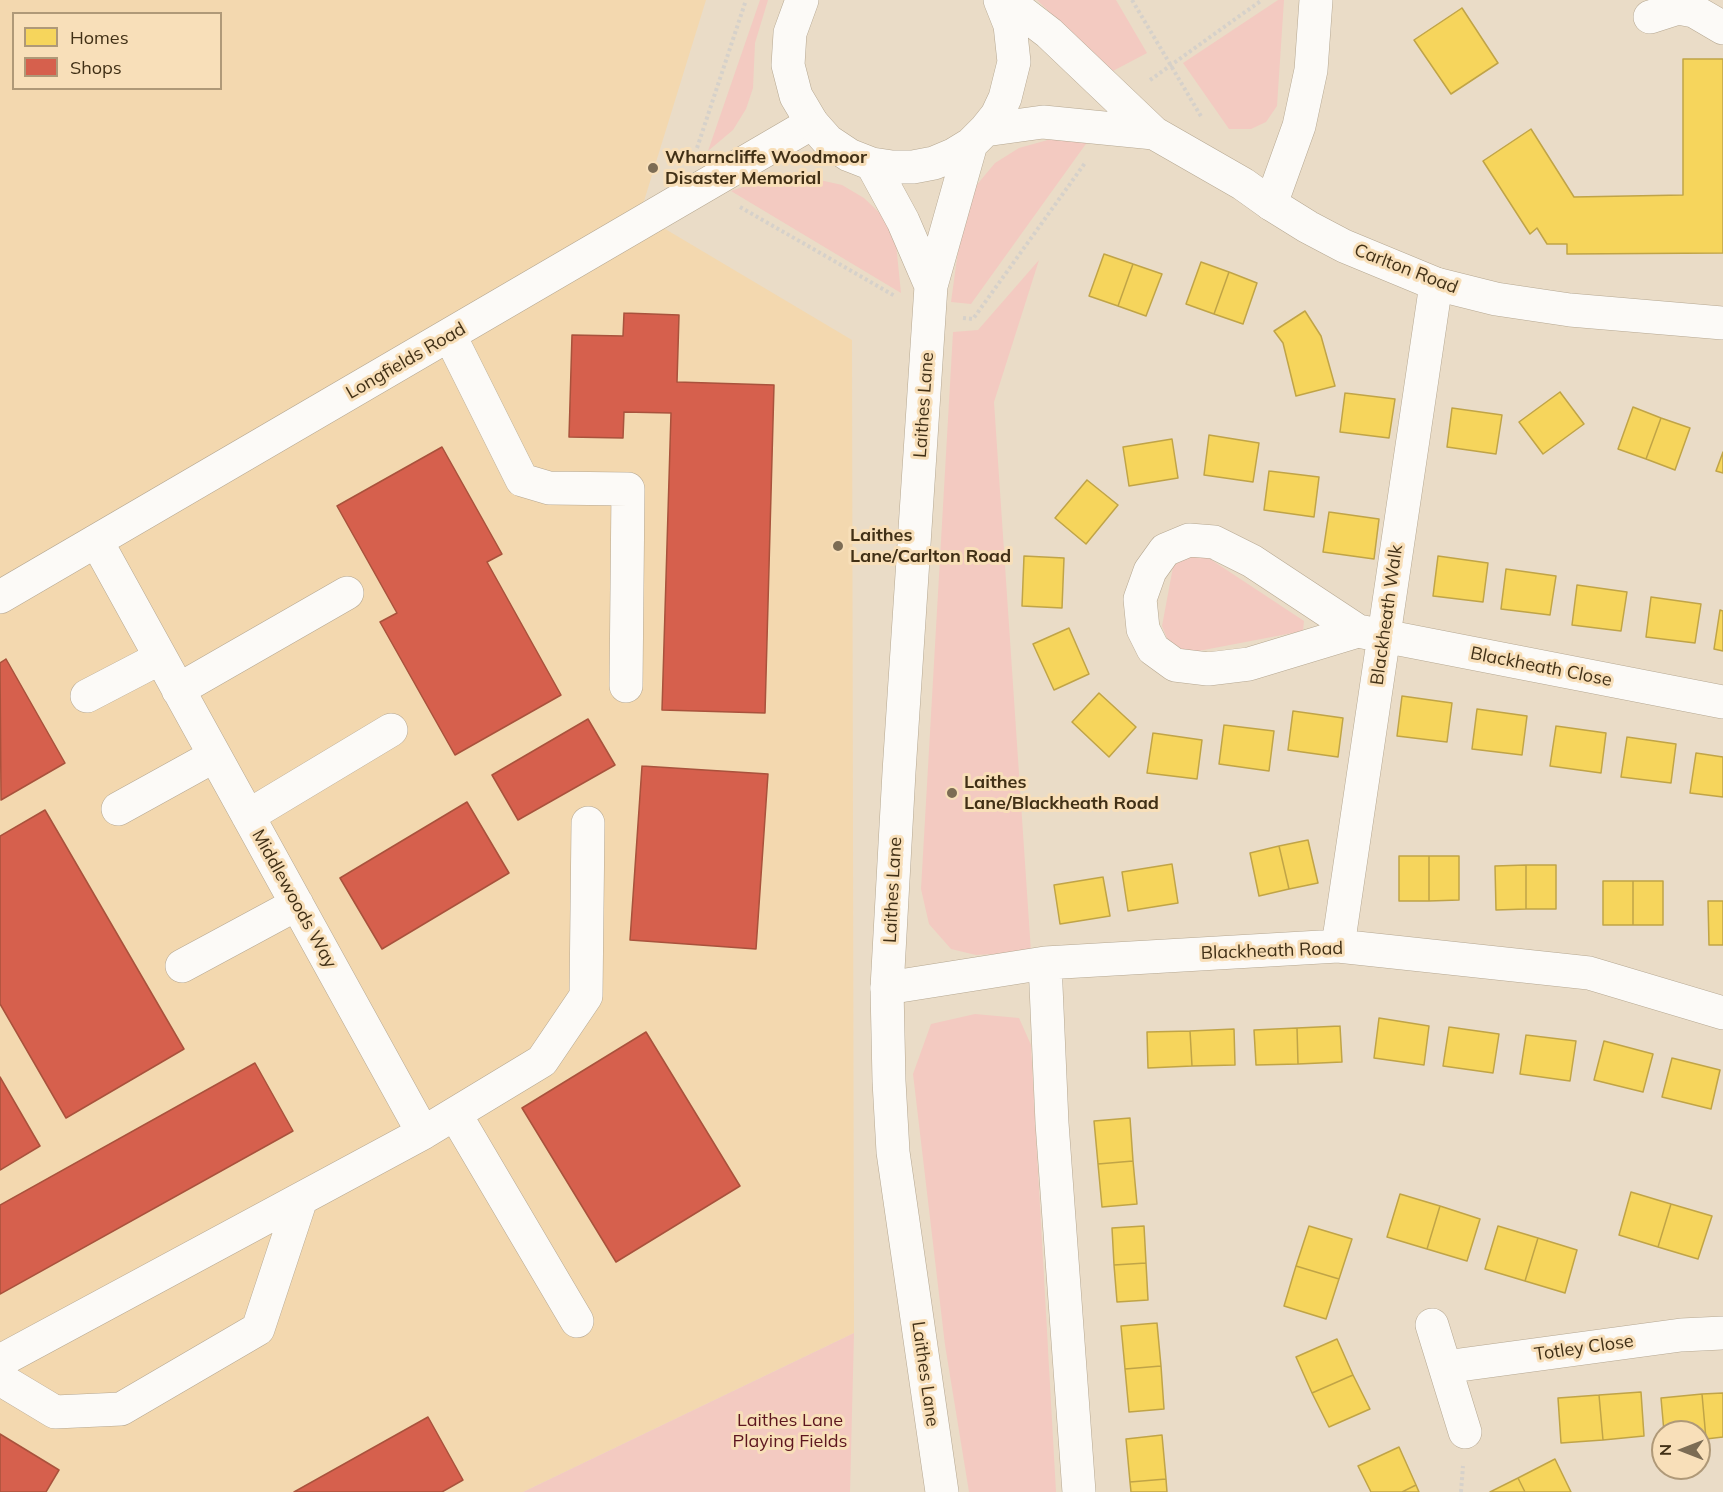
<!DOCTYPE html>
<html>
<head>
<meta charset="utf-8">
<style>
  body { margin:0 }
  #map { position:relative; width:1723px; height:1492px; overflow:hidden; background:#eadcc7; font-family:Mulish,sans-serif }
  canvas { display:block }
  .legend { position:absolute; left:12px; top:12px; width:210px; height:78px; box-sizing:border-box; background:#f8dfb9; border:2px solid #af9978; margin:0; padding:8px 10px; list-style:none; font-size:18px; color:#413016 }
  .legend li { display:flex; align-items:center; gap:12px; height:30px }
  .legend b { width:30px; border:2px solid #af9978 }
  .north { position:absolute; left:1651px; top:1420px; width:60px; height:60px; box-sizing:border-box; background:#f8dfb9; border:2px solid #af9978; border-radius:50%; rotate:270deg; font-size:16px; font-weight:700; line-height:24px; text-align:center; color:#413016 }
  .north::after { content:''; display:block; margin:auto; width:21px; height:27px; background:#7c6c54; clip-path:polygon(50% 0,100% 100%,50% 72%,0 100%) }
</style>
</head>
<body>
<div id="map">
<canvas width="1723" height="1492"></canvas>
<ul class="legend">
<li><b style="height:16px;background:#f6d55c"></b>Homes</li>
<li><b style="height:16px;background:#d6604d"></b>Shops</li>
</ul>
<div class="north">N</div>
</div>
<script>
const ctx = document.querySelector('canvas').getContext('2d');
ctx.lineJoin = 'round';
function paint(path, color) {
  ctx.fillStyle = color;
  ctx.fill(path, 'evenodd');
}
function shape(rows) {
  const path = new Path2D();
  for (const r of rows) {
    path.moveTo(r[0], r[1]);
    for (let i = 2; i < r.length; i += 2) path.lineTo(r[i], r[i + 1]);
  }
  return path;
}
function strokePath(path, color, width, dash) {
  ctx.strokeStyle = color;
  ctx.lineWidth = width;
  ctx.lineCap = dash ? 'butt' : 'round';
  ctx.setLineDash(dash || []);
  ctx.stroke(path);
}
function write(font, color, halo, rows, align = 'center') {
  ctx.font = font + ' Mulish,sans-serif';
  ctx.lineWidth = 6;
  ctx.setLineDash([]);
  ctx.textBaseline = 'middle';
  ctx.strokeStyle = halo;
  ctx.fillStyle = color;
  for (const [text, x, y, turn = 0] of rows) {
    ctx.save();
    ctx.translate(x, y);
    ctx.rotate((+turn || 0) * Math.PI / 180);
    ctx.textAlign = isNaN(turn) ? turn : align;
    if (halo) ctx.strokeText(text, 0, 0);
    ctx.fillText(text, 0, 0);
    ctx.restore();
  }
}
paint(shape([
  [0,0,706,0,640,214,852,340,854,1333,523,1492,0,1492],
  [14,14,220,14,220,88,14,88]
]), '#f3d8af');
paint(shape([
  [760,0,768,0,755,43,753,88,746,109,733,130,708,151],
  [1037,0,1116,0,1147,53,1111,72],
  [1278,0,1284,0,1277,106,1266,122,1251,129,1229,129,1183,63],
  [1055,138,1088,141,971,304,951,302,963,215,975,187,995,163,1019,148],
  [787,178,815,179,842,185,864,198,886,219,896,244,901,293,731,191,757,182],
  [1039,260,994,402,1031,952,976,955,951,949,929,924,921,889,953,332,978,330],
  [1204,555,1304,621,1303,631,1188,653,1168,641,1162,626,1173,567,1183,556],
  [975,1014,1019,1018,1031,1045,1056,1492,969,1492,945,1345,913,1074,931,1024],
  [854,1333,850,1492,523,1492]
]), '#f3cac1');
const homes = shape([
  [1462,8,1498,63,1451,94,1414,40,1462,8],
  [1683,59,1723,59,1723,253,1567,254,1567,244,1547,244,1537,228,1530,234,1483,161,1531,129,1574,197,1683,195,1683,59],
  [1104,254,1133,264,1118,306,1089,296,1104,254],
  [1201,262,1229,272,1214,314,1186,304,1201,262],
  [1133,264,1162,274,1146,316,1118,306,1133,264],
  [1229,272,1257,283,1243,324,1214,314,1229,272],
  [1305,311,1321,336,1335,386,1296,396,1283,343,1274,331,1305,311],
  [1560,392,1584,424,1543,454,1519,422,1560,392],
  [1345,393,1395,399,1389,438,1340,432,1345,393],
  [1633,407,1661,418,1646,459,1618,449,1633,407],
  [1452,408,1502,415,1496,454,1447,447,1452,408],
  [1661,418,1690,428,1675,470,1646,459,1661,418],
  [1209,435,1259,443,1253,482,1204,475,1209,435],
  [1172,439,1178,478,1129,486,1123,447,1172,439],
  [1723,452,1723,473,1716,471,1723,452],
  [1269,471,1319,477,1314,517,1264,510,1269,471],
  [1087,480,1118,505,1086,544,1055,518,1087,480],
  [1329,512,1379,519,1374,559,1323,552,1329,512],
  [1024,556,1064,558,1062,608,1022,606,1024,556],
  [1438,556,1488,563,1483,602,1433,596,1438,556],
  [1506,569,1556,576,1550,615,1501,609,1506,569],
  [1577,585,1627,592,1621,631,1572,625,1577,585],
  [1651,597,1701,604,1695,643,1646,637,1651,597],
  [1720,610,1723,611,1723,651,1714,649,1720,610],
  [1069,628,1089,674,1054,690,1033,644,1069,628],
  [1099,693,1136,727,1109,757,1072,722,1099,693],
  [1402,696,1452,703,1447,742,1397,736,1402,696],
  [1477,709,1527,716,1522,755,1472,749,1477,709],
  [1293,711,1343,718,1338,757,1288,750,1293,711],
  [1224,725,1274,731,1269,771,1219,764,1224,725],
  [1556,726,1606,733,1601,773,1550,766,1556,726],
  [1153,733,1202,740,1197,779,1147,773,1153,733],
  [1627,737,1676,744,1671,783,1621,777,1627,737],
  [1696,753,1723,757,1723,797,1690,793,1696,753],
  [1308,840,1318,883,1289,889,1279,846,1308,840],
  [1279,846,1289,889,1259,896,1250,853,1279,846],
  [1399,856,1429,856,1429,901,1399,901,1399,856],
  [1429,856,1459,856,1459,900,1429,901,1429,856],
  [1172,864,1178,903,1128,911,1122,872,1172,864],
  [1526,865,1526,909,1496,910,1495,866,1526,865],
  [1526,865,1556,865,1556,909,1526,909,1526,865],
  [1103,877,1110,916,1060,924,1054,885,1103,877],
  [1603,881,1633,881,1633,925,1603,925,1603,881],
  [1633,881,1663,881,1663,925,1633,925,1633,881],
  [1708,901,1723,901,1723,945,1709,945,1708,901],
  [1379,1018,1429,1026,1424,1065,1374,1058,1379,1018],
  [1340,1026,1342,1062,1298,1064,1297,1028,1340,1026],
  [1449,1027,1499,1034,1493,1073,1443,1066,1449,1027],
  [1297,1028,1298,1064,1256,1065,1254,1030,1297,1028],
  [1234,1029,1235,1065,1192,1066,1190,1031,1234,1029],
  [1190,1031,1192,1066,1148,1068,1147,1032,1190,1031],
  [1526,1035,1576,1041,1570,1081,1520,1074,1526,1035],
  [1604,1041,1653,1054,1643,1092,1594,1080,1604,1041],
  [1672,1058,1720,1070,1711,1109,1662,1097,1672,1058],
  [1130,1118,1133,1161,1098,1164,1094,1121,1130,1118],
  [1133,1161,1137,1204,1102,1207,1098,1164,1133,1161],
  [1631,1192,1671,1204,1658,1247,1619,1235,1631,1192],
  [1400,1194,1440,1206,1427,1249,1387,1237,1400,1194],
  [1671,1204,1712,1216,1698,1259,1658,1247,1671,1204],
  [1440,1206,1480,1219,1467,1261,1427,1249,1440,1206],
  [1144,1226,1146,1263,1114,1265,1112,1228,1144,1226],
  [1309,1226,1352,1239,1339,1279,1296,1266,1309,1226],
  [1498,1226,1538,1238,1525,1281,1485,1269,1498,1226],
  [1538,1238,1577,1250,1565,1293,1525,1281,1538,1238],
  [1146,1263,1148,1300,1117,1302,1114,1265,1146,1263],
  [1296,1266,1339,1279,1326,1319,1284,1306,1296,1266],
  [1157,1323,1161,1366,1125,1369,1121,1326,1157,1323],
  [1337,1339,1353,1375,1312,1393,1296,1357,1337,1339],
  [1161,1366,1164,1409,1129,1412,1125,1369,1161,1366],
  [1353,1375,1370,1409,1329,1427,1312,1393,1353,1375],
  [1641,1392,1644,1436,1603,1440,1599,1395,1641,1392],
  [1723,1393,1723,1437,1706,1439,1702,1394,1723,1393],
  [1702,1394,1706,1439,1699,1439,1699,1432,1664,1432,1661,1398,1702,1394],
  [1599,1395,1603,1440,1561,1443,1558,1398,1599,1395],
  [1162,1435,1166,1479,1130,1482,1126,1439,1162,1435],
  [1399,1447,1416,1485,1402,1492,1371,1492,1358,1466,1399,1447],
  [1555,1459,1571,1492,1525,1492,1518,1478,1555,1459],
  [1518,1478,1525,1492,1490,1492,1518,1478],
  [1166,1479,1167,1492,1131,1492,1130,1482,1166,1479],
  [1416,1485,1419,1492,1402,1492,1416,1485]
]);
paint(homes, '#f6d55c');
strokePath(homes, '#c0a447', 1.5);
const shops = shape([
  [624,313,679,315,677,382,774,385,765,713,662,710,671,413,624,412,623,438,569,437,572,335,623,336,624,313],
  [442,447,502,554,487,562,561,695,455,755,380,622,397,613,337,506,442,447],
  [6,659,65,763,1,800,0,663,6,659],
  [588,719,615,765,518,820,492,775,588,719],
  [642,766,768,774,756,949,630,940,642,766],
  [467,802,509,873,382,949,340,878,467,802],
  [45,810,184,1049,66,1118,0,1004,0,836,45,810],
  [646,1032,740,1186,616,1262,522,1108,646,1032],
  [255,1063,293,1131,0,1294,0,1205,255,1063],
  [0,1077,40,1146,0,1170,0,1077],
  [428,1417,463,1480,442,1492,294,1492,428,1417],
  [0,1434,59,1470,46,1492,0,1492,0,1434]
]);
paint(shops, '#d6604d');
strokePath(shops, '#a9523c', 1.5);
const minor = shape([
  [1650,17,1678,8,1694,11,1723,28],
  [1271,204,1299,126,1311,70,1316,0],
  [450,336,522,480,549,488,628,489,626,686],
  [97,542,423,1133,542,1061,586,996,588,823],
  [0,597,812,123],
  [1358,631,1249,664,1208,669,1175,665,1153,649,1143,629,1140,599,1150,571,1165,550,1189,540,1214,542,1252,561,1358,631,1723,702],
  [178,690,347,593],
  [87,696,160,658],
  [118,809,214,756],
  [248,816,391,730],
  [1338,946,1436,284],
  [1045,963,1052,1123,1079,1492],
  [182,966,297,904],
  [887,988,1045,963,1338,946,1589,973,1723,1013],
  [455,1114,577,1321],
  [1432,1325,1465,1432],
  [0,1361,423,1133],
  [1445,1367,1681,1335,1723,1333],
  [0,1379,55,1412,121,1409,258,1329,301,1199]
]);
const major = shape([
  [802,0,790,33,788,65,796,96,812,123,828,141,849,155,872,164,892,167,913,167,934,163,953,155,971,144,985,130,997,115,1005,98,1014,62,1010,25,1000,0],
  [1006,0,1049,33,1154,133,1243,184,1271,204,1308,227,1344,246,1436,284,1496,299,1570,310,1723,323],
  [985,130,1043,122,1154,133],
  [872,164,903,221,931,286],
  [942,1492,893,1152,889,1081,887,988,899,772,931,286,971,144]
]);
strokePath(minor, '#b5a791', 34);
strokePath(major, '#b5a791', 34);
strokePath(shape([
  [1132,0,1202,118],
  [1150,80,1262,0],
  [697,148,746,0],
  [740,207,895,296],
  [963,318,973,319,1085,163],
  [1461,1492,1463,1466]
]), '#d6d1ca', 4, [3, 3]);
strokePath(minor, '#fcfaf7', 33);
strokePath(major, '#fcfaf7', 33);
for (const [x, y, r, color] of [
  [653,168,6,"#7c6c54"],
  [838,546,6,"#7c6c54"],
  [952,793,6,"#7c6c54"]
]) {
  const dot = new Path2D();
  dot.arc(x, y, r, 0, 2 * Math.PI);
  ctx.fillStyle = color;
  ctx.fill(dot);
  strokePath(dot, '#f8dfb9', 2);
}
write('bold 18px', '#413016', '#f8dfb9', [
  ["Wharncliffe Woodmoor",665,158],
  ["Disaster Memorial",665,179],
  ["Laithes",850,536],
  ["Lane/Carlton Road",850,557],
  ["Laithes",964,783],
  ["Lane/Blackheath Road",964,804]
], 'left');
write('18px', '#413016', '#f8dfb9', [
  ["Carlton Road",1406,269,21],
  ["Longfields Road",406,361,-30],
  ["Laithes Lane",924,405,-86],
  ["Blackheath Walk",1387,615,-82],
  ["Blackheath Close",1541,667,11],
  ["Laithes Lane",893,890,-87],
  ["Middlewoods Way",294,899,61],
  ["Blackheath Road",1272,951,-2],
  ["Totley Close",1584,1348,-8],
  ["Laithes Lane",925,1374,82]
]);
write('18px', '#5d161f', '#f8dfb9', [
  ["Laithes Lane",790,1421],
  ["Playing Fields",790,1442]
]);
</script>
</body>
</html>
